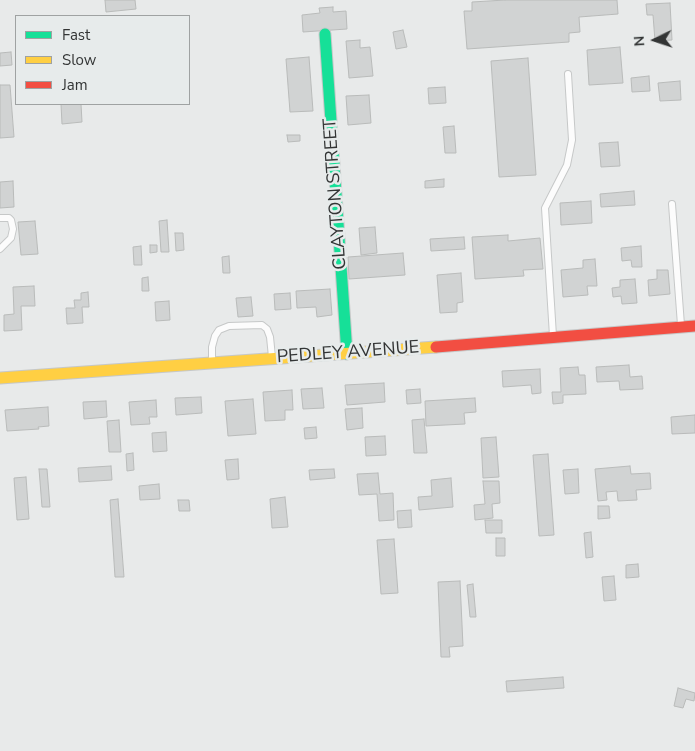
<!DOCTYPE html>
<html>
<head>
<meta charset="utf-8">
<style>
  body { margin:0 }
  #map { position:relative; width:695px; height:751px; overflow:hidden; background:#e8eaea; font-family:"Nunito Sans",sans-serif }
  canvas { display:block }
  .legend { position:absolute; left:15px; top:15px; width:175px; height:90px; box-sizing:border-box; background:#e7ebeb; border:1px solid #9fa2a2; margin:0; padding:6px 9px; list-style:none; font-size:15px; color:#333535 }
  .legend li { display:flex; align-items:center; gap:10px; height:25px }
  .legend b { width:25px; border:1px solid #9fa2a2 }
  .north { position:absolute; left:630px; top:15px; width:50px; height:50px; -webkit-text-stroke:4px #e7ebeb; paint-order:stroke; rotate:266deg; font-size:14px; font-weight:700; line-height:20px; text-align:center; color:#333535 }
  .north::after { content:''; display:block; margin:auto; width:18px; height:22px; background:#333535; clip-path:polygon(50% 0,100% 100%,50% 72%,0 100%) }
</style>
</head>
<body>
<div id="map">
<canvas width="695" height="751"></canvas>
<ul class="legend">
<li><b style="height:6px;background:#16e098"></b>Fast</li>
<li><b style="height:6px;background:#ffcf43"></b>Slow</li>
<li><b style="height:6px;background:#f24e42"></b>Jam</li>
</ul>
<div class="north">N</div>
</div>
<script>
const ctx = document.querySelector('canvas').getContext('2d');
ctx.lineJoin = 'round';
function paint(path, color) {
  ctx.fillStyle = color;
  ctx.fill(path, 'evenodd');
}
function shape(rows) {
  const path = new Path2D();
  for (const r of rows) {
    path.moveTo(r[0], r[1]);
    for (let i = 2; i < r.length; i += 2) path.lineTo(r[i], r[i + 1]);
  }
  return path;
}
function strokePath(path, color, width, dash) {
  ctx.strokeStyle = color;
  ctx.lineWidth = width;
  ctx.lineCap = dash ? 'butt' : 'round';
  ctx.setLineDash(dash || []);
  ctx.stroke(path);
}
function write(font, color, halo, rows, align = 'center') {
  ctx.font = font + ' "Nunito Sans",sans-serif';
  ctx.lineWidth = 5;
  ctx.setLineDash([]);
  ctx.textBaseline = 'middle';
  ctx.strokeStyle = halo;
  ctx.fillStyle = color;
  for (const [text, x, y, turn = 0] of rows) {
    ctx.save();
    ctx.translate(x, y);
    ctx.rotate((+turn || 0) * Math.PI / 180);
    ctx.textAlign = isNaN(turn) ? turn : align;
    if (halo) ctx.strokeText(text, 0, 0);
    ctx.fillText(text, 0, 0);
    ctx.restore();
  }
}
const building = shape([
  [105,0,135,0,136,9,106,12,105,0],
  [505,0,617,0,618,14,579,17,580,32,569,33,569,42,467,49,464,11,472,11,472,2,505,0],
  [670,3,672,40,655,41,653,15,647,15,646,4,670,3],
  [333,7,333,12,346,11,347,29,303,32,302,15,320,13,319,8,333,7],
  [403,30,407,47,396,49,393,32,403,30],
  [360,40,360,48,370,47,373,76,349,78,346,41,360,40],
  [620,47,623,83,589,85,587,50,620,47],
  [11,52,12,65,0,66,0,53,11,52],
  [309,57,313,111,290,112,286,59,309,57],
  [528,58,536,175,499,177,491,61,528,58],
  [649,76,650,91,632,92,631,78,649,76],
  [680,81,681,100,660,101,658,83,680,81],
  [0,85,10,85,14,137,0,138,0,85],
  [445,87,446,103,429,104,428,88,445,87],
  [369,95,371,123,348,125,346,96,369,95],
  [61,104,81,104,82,122,62,124,61,104],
  [454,126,456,153,445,153,443,127,454,126],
  [287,135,300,135,300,141,288,142,287,135],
  [618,142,620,166,601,167,599,143,618,142],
  [444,179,444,187,425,188,425,181,444,179],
  [13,181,14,207,0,208,0,182,13,181],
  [634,191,635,205,601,207,600,194,634,191],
  [591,201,592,223,561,225,560,203,591,201],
  [167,220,169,252,161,252,159,221,167,220],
  [35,221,38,254,21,255,18,222,35,221],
  [375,227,377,253,361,255,359,228,375,227],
  [175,233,183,233,184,250,176,251,175,233],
  [508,235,508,241,540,238,543,269,523,270,524,276,475,279,472,237,508,235],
  [464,237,465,249,431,251,430,239,464,237],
  [150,245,157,245,157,252,150,253,150,245],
  [141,246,142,265,134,265,133,247,141,246],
  [641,246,642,267,632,267,631,260,622,261,621,248,641,246],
  [403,253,405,275,349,279,348,257,403,253],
  [229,256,230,273,223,273,222,257,229,256],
  [595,259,597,286,587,286,588,295,563,297,561,270,583,268,583,260,595,259],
  [657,270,668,270,670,294,649,296,648,280,657,279,657,270],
  [461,273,463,302,457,303,457,312,440,313,437,275,461,273],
  [148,277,149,291,142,291,142,278,148,277],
  [635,279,637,303,622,304,621,296,613,297,612,288,620,287,620,280,635,279],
  [34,286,35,306,21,306,22,330,4,331,4,315,14,314,13,287,34,286],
  [330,289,332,315,317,317,316,307,297,308,296,291,330,289],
  [88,292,89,307,82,307,83,323,67,324,66,308,75,308,74,300,81,300,81,293,88,292],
  [290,293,291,309,275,310,274,294,290,293],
  [251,297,253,316,238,317,236,298,251,297],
  [169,301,170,320,156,321,155,302,169,301],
  [629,365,630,377,642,376,643,389,620,390,619,381,597,382,596,367,629,365],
  [578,367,579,375,585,375,586,394,563,395,563,403,553,404,552,392,561,392,560,368,578,367],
  [540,369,541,393,532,394,531,385,503,387,502,371,540,369],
  [384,383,385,402,347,405,345,385,384,383],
  [322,388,324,408,303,409,301,389,322,388],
  [420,389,421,403,407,404,406,390,420,389],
  [292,390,293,410,285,410,285,420,265,421,263,392,292,390],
  [201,397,202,413,176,415,175,398,201,397],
  [475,398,476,412,464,413,465,424,426,426,425,401,475,398],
  [253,399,256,434,228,436,225,401,253,399],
  [156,400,157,417,149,417,150,424,131,425,129,402,156,400],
  [106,401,107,417,84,419,83,402,106,401],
  [48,407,49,426,38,427,39,429,7,431,5,410,48,407],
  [362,408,363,428,347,430,345,409,362,408],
  [695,415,695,433,672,434,671,417,695,415],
  [424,419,427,453,414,453,412,420,424,419],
  [119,420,121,452,109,452,107,421,119,420],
  [316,427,317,438,305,439,304,428,316,427],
  [166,432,167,451,153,452,152,433,166,432],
  [385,436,386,455,366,456,365,437,385,436],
  [496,437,499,477,483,478,481,438,496,437],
  [133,453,134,470,127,471,126,454,133,453],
  [548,454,554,535,539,536,533,455,548,454],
  [238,459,239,479,227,480,225,460,238,459],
  [111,466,112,480,79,482,78,468,111,466],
  [630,466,631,474,650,473,651,489,636,490,637,500,618,501,617,491,606,492,607,500,598,501,595,469,630,466],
  [39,469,47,469,50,507,42,507,39,469],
  [334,469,335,478,310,480,309,470,334,469],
  [578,469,579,493,565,494,563,470,578,469],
  [378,473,380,494,393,493,394,520,379,521,377,494,359,495,357,474,378,473],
  [26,477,29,519,17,520,14,478,26,477],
  [451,478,453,507,419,510,418,497,432,496,431,480,451,478],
  [483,481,499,481,500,503,492,504,493,518,475,520,474,505,485,504,483,481],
  [159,484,160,499,140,500,139,486,159,484],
  [285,497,288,527,272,528,270,499,285,497],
  [118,499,124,577,115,577,110,500,118,499],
  [178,500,189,500,190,511,179,511,178,500],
  [598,506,609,506,610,518,598,519,598,506],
  [411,510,412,527,398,528,397,511,411,510],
  [485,520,502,520,502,533,486,533,485,520],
  [591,532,593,557,586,558,584,533,591,532],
  [496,538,505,538,505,556,496,556,496,538],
  [394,539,398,593,381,594,377,540,394,539],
  [638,564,639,577,626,578,626,565,638,564],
  [614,576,616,600,604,601,602,577,614,576],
  [460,581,463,646,449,647,450,657,441,657,438,582,460,581],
  [473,584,476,617,470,617,467,585,473,584],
  [563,677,564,688,507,692,506,681,563,677],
  [678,688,695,693,694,701,686,699,683,708,674,706,678,688]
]);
paint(building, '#d1d3d3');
strokePath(building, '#b9bbba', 1);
const lane = shape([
  [672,204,681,325],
  [0,218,9,218,11,220,13,229,11,238,0,249],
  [553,336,545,208,567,165,572,140,568,74],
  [212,362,212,347,215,336,219,330,229,326,262,325,267,329,270,337,272,357]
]);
const fast = shape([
  [325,34,347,354]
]);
const slow = shape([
  [0,378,436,347]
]);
const jam = shape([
  [436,347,695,326]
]);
strokePath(lane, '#c6c8c8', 8);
strokePath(fast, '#c6c8c8', 13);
strokePath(slow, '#c6c8c8', 13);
strokePath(jam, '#c6c8c8', 13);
strokePath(lane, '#fcfcfc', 6);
strokePath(fast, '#16e098', 11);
strokePath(slow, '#ffcf43', 11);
strokePath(jam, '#f24e42', 11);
write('18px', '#333535', '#e7ebeb', [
  ["CLAYTON STREET",336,194,-94],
  ["PEDLEY AVENUE",348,353,-4]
]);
</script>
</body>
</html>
